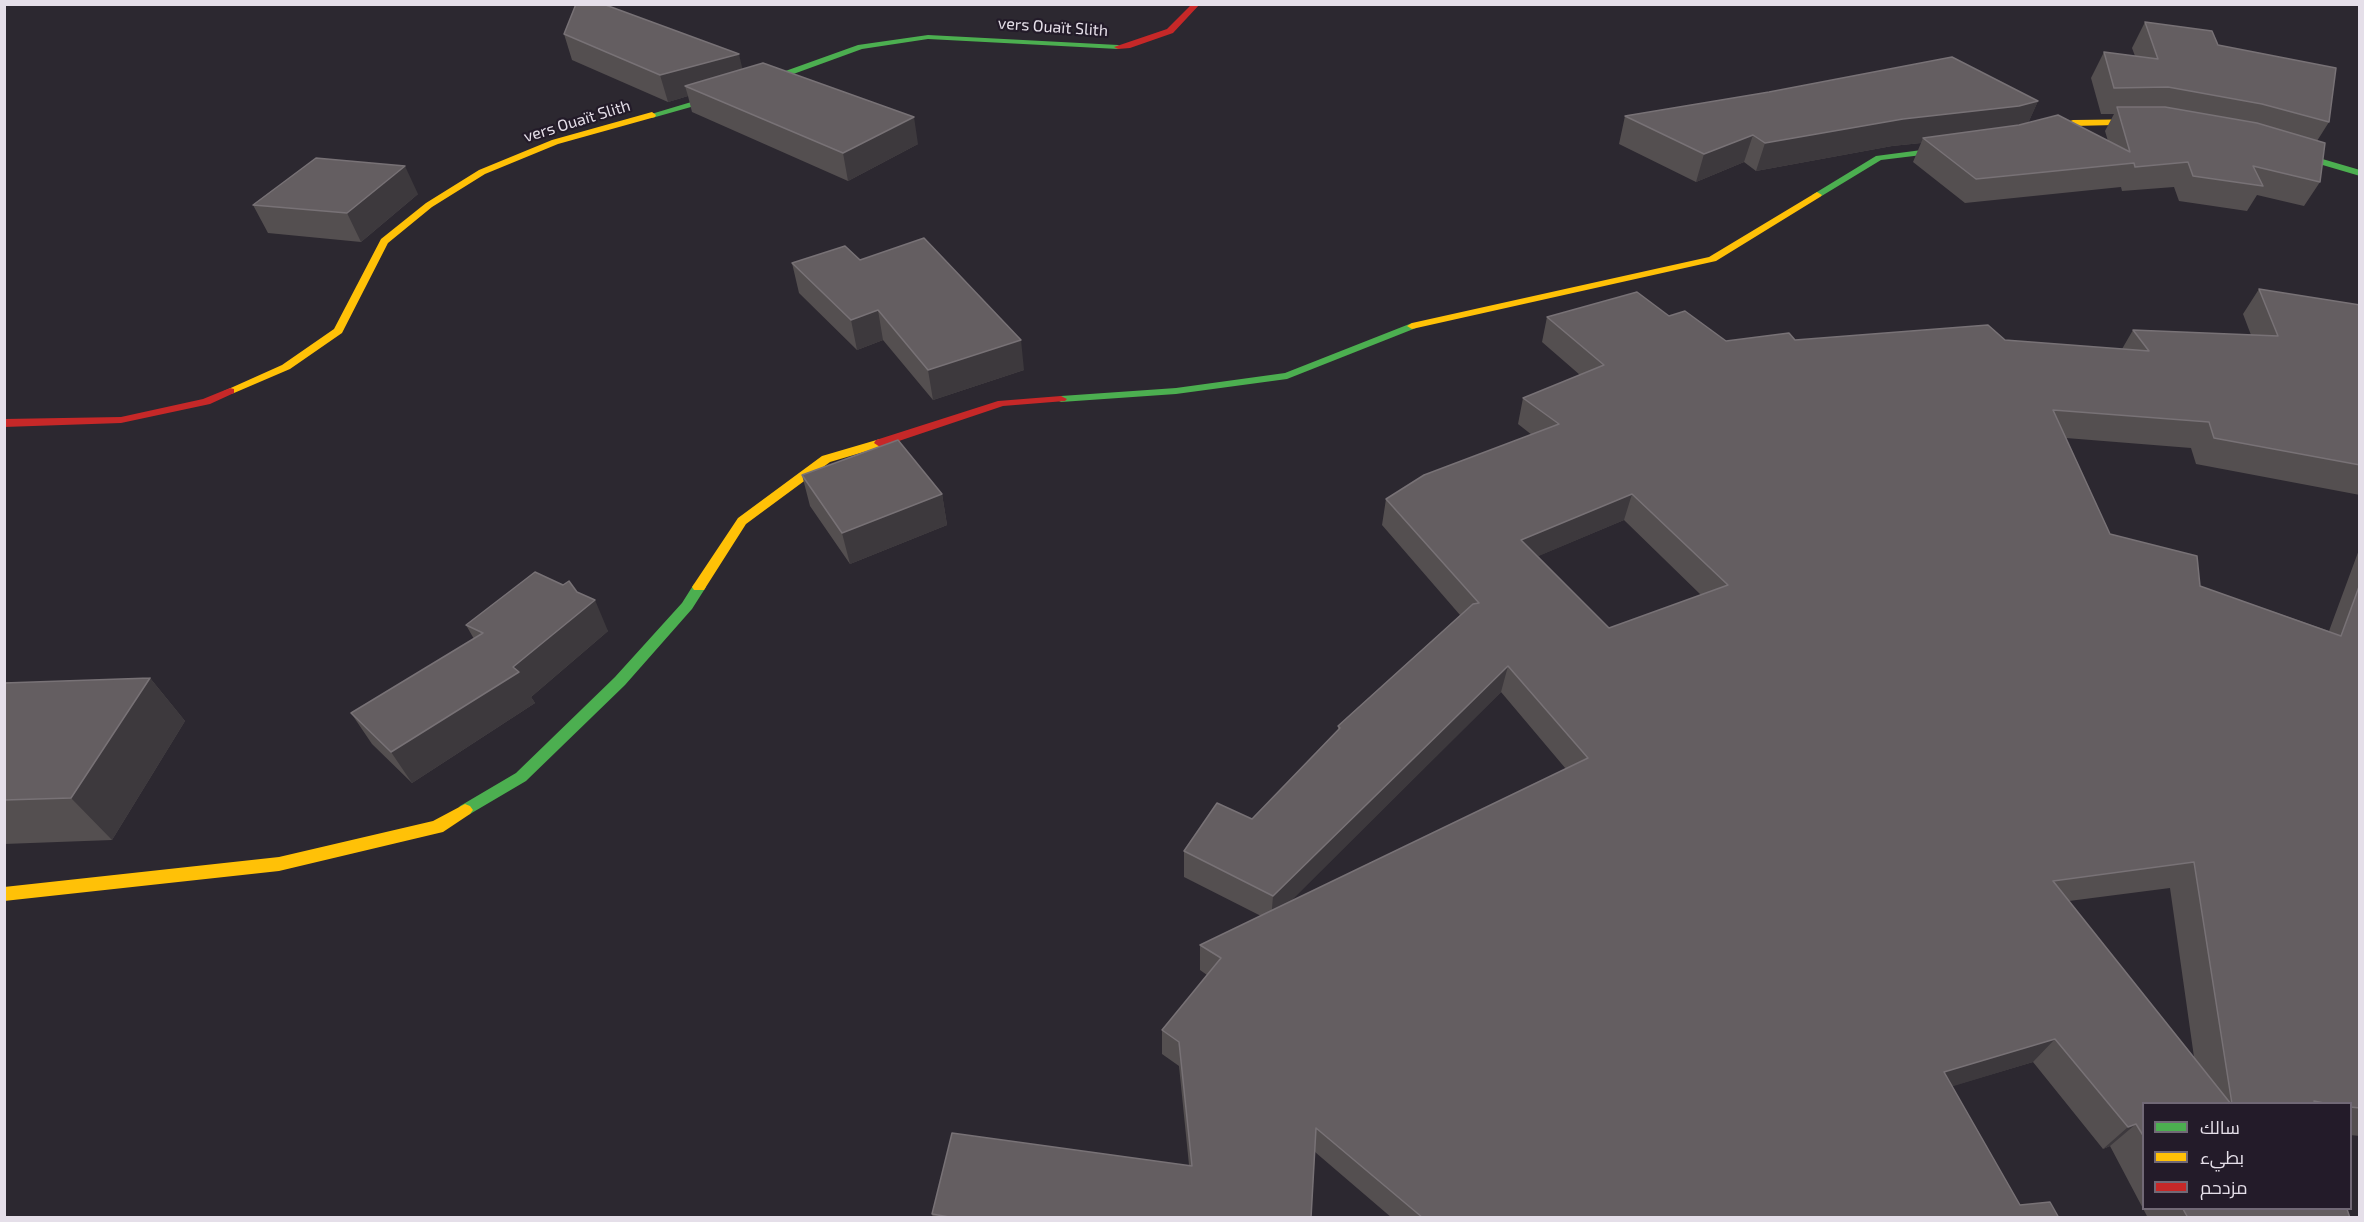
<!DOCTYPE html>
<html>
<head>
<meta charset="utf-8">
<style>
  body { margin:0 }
  #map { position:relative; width:2364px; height:1222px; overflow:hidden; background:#2c2830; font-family:"Exo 2",Cairo,sans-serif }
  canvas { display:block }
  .frame { position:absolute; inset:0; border:6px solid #e5dfe9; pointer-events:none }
  .legend { position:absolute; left:2142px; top:1102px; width:210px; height:108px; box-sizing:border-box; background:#231b29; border:2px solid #716976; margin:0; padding:8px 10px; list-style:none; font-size:18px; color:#e5dfe9 }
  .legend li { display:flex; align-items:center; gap:12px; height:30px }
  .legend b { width:30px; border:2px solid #716976 }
</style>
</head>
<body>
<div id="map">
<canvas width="2364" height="1222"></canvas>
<div class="frame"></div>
<ul class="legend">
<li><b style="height:8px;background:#4caf50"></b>سالك</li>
<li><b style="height:8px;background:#ffc107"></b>بطيء</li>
<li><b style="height:8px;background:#c62828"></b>مزدحم</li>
</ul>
</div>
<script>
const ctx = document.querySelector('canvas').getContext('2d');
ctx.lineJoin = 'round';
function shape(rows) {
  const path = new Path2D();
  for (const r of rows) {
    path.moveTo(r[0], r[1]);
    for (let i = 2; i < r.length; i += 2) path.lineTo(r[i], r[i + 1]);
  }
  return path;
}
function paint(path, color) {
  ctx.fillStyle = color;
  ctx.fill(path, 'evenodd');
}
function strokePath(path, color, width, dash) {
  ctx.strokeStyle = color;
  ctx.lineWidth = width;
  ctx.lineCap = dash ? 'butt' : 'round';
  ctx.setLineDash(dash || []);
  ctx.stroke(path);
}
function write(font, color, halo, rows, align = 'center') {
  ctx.font = font + ' "Exo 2",sans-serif';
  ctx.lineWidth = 4.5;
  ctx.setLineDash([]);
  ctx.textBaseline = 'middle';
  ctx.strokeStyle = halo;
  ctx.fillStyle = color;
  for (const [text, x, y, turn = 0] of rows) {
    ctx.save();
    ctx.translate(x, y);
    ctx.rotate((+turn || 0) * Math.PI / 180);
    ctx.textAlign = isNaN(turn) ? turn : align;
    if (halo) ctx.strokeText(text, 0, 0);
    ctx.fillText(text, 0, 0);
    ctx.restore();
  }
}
paint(shape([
  [928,35,1118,45,1122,47,1118,49,928,39,862,49,744,92,652,118,648,115,738,88,858,45,928,35],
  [1960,145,1964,148,1963,150,1881,160,1820,197,1812,195,1876,156,1960,145],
  [2278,146,2360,170,2360,176,2275,151,2275,147,2278,146],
  [1412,323,1416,324,1416,328,1287,379,1176,394,1061,402,1055,399,1061,396,1176,388,1285,373,1412,323],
  [699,582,706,587,692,609,625,685,526,781,470,814,465,816,460,814,457,810,460,806,516,773,615,677,682,603,694,584,699,582]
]), '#4caf50');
paint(shape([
  [652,112,656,115,655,117,558,144,485,174,432,207,388,243,342,333,290,369,234,393,230,394,224,391,282,365,334,329,381,239,426,203,479,170,552,140,652,112],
  [2155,119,2159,122,2158,124,2073,126,2031,138,2027,135,2073,120,2155,119],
  [1817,192,1822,195,1820,197,1716,261,1412,329,1407,326,1412,323,1709,257,1817,192],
  [880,439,884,440,886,443,884,446,830,462,746,524,704,590,694,590,692,587,738,518,822,456,880,439],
  [465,804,470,806,473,810,470,814,443,832,279,871,4,901,4,887,279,857,433,821,465,804]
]), '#ffc107');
paint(shape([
  [1192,4,1200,4,1173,33,1130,48,1118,49,1114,47,1167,29,1192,4],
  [230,388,234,389,234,393,210,404,121,423,4,427,4,419,121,417,203,399,230,388],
  [1061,396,1067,399,1065,401,1003,406,884,446,880,447,874,443,876,440,998,401,1061,396]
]), '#c62828');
paint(shape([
  [2145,22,2218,45,2329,122,2317,141,2320,182,2304,206,2257,195,2247,211,2179,201,2174,187,2122,191,2121,187,1965,203,1913,162,1921,143,1892,146,1756,171,1744,162,1696,182,1619,144,1625,116,2038,101,2028,123,2108,141,2105,131,2114,114,2101,114,2091,78,2104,52,2135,56,2132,48],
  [564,34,742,69,918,144,848,181,692,112,688,96,668,102,572,60],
  [418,194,361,242,268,233,253,205],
  [860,260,1024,370,933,400,883,340,857,350,799,293,792,263],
  [2259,289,2360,305,2360,495,2196,464,2191,448,2066,438,2110,534,2200,586,2329,631,2360,547,2360,1136,2350,1135,2350,1104,2144,1104,2144,1209,2347,1209,2350,1218,2148,1218,2110,1146,2103,1149,2033,1062,1952,1086,2020,1205,2059,1218,1392,1218,1315,1152,1311,1218,933,1218,932,1214,1189,1165,1179,1066,1162,1054,1162,1030,1207,975,1200,970,1200,945,1261,916,1184,877,1184,851,1252,819,1338,730,1338,726,1460,615,1382,525,1386,499,1532,435,1518,424,1523,398,1580,375,1542,342,1547,317,1669,316,1726,341,2005,340,2122,349,2133,330,2251,335,2243,314],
  [1624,520,1701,595,1609,628,1538,556],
  [1501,692,1566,769,1289,902],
  [2170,888,2194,1057,2069,901],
  [802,475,942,494,947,525,850,564,810,506],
  [563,585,608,631,531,697,535,703,412,783,372,744,351,713,474,639,466,625],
  [150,678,185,721,112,840,4,844,4,683]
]), '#544f50');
paint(shape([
  [739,54,745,80,685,86,688,96,668,102,660,75],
  [2038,101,2026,128,1923,138,1921,143,1892,146,1756,171,1765,143,1903,119],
  [914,117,918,144,848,181,843,153],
  [1753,135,1744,162,1696,182,1704,154],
  [405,166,418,194,361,242,347,213],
  [878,310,883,340,857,350,851,320],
  [1021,340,1024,370,933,400,928,370],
  [942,494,947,525,850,564,842,533],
  [1632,494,1624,520,1515,566,1521,540],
  [595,600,608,631,531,697,535,703,412,783,391,752,513,667],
  [1508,666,1501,692,1271,921,1273,896],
  [150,678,185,721,112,840,71,798],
  [2055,1039,2033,1062,1924,1095,1944,1072],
  [2136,1124,2110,1146,2103,1149,2128,1127]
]), '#3d393d');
const building = shape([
  [576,4,603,4,739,54,660,75,564,34,576,4],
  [2145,22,2212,31,2218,45,2336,68,2329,122,2262,104,2168,87,2114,88,2104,52,2158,59,2145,22],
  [1952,57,2038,101,2019,106,1903,119,1765,143,1753,135,1704,154,1625,116,1769,92,1952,57],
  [763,63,914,117,843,153,685,86,763,63],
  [2117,107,2165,107,2257,123,2325,143,2320,182,2253,166,2263,186,2193,176,2188,162,2135,167,2134,163,1976,179,1923,138,2019,125,2058,115,2130,152,2117,107],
  [316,158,405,166,347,213,253,205,316,158],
  [924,238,1021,340,928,370,878,310,851,320,792,263,845,246,860,260,924,238],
  [2259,289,2360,305,2360,465,2214,438,2209,422,2053,410,2110,534,2197,556,2200,586,2341,636,2360,584,2360,1108,2350,1107,2350,1104,2329,1104,2314,1101,2315,1104,2232,1104,2194,862,2053,881,2231,1104,2144,1104,2144,1137,2136,1124,2128,1127,2055,1039,1944,1072,2020,1205,2050,1202,2059,1218,1423,1218,1316,1128,1311,1218,955,1218,932,1214,952,1133,1192,1166,1179,1042,1162,1030,1221,958,1200,945,1588,758,1508,666,1273,896,1184,851,1217,803,1252,819,1340,728,1338,726,1473,604,1479,603,1386,499,1424,475,1559,424,1523,398,1604,365,1547,317,1637,292,1669,316,1685,311,1726,341,1789,333,1795,340,1988,325,2005,340,2149,351,2133,330,2278,336,2259,289],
  [1632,494,1728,585,1609,628,1521,540,1632,494],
  [898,440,942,494,842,533,802,475,898,440],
  [535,572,563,585,569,581,577,592,595,600,513,667,519,672,391,752,351,713,483,633,466,625,535,572],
  [150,678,71,798,4,800,4,683,150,678],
  [2183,1209,2347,1209,2350,1218,2188,1218,2183,1209]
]);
paint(building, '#645e61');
strokePath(building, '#787276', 1.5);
write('16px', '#e5dfe9', '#231b29', [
  ["vers Ouaït Slith",1053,27,4],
  ["vers Ouaït Slith",577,121,-17]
]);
</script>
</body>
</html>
